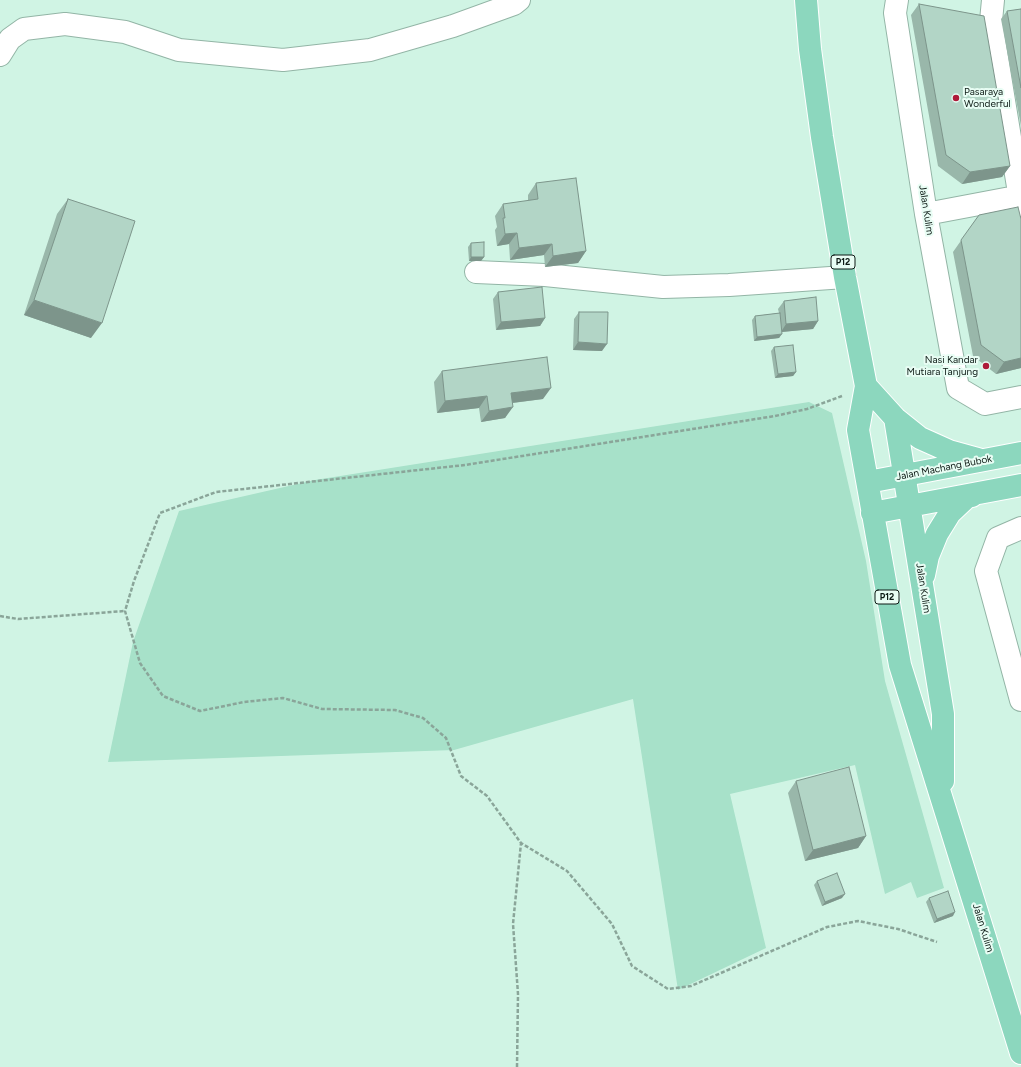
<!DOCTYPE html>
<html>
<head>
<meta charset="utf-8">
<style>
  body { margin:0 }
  canvas { display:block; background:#d0f4e4 }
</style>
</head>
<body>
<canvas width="1021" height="1067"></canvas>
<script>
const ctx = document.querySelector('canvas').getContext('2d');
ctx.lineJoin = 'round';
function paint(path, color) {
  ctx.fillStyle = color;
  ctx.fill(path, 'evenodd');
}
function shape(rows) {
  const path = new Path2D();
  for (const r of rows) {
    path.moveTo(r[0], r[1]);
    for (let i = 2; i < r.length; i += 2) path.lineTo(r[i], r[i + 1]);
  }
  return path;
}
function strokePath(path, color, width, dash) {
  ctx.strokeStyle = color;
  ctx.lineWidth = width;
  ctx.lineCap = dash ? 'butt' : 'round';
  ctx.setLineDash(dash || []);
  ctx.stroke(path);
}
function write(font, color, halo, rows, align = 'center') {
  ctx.font = font + ' Figtree,sans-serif';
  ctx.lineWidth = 4;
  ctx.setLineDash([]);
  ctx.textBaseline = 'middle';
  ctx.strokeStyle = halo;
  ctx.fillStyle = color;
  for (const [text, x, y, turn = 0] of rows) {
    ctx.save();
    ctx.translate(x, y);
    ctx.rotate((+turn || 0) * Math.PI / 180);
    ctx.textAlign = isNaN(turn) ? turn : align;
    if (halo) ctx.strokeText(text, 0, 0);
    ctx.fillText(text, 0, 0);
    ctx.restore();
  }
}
paint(shape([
  [809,402,832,413,866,561,885,681,944,888,917,898,911,882,885,894,855,765,730,794,766,948,678,990,633,699,454,750,108,762,133,642,179,511,315,480]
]), '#a7e1c9');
const minor = shape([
  [897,0,895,13,926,214,958,388,985,404,1021,397],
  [993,0,991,21,1021,205],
  [0,55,10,39,24,29,65,24,125,32,179,50,283,60,370,50,453,26,514,4,519,0],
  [926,214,1021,196],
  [476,272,545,275,663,287,729,285,845,277],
  [1021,528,998,538,986,571,1021,700]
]);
const major = shape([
  [806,0,810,49,822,137,845,277,866,386,858,430,900,665,1021,1053],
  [866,386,895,418,920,438,949,451,978,459],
  [895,418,943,714,943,781],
  [868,482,1021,453],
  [872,513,1021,485],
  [924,575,928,556,937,534,950,513,967,497,972,496]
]);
strokePath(minor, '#93b5a6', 24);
strokePath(major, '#fff', 24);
strokePath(shape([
  [842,396,807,409,775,416,465,465,216,492,160,513,134,581,125,611,140,663,163,696,200,711,244,702,283,698,322,709,395,710,423,718,446,738,461,776,487,796,521,843,567,871,612,924,632,966,668,989,691,986,827,927,858,921,898,929,937,942],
  [0,616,18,619,125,611],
  [517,1067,518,994,513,924,521,843]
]), '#8aa599', 2.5, [4, 2]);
strokePath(minor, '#fff', 22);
strokePath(major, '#8cd7be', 22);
paint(shape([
  [919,4,1010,166,1002,177,962,184,938,166,911,15],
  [1021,9,1021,126,1001,19,1007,11],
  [536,183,586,251,578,263,545,267,544,255,510,260,509,244,497,246,495,230,497,227,495,216,503,204,528,201,528,195],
  [68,199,91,338,24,315,57,214],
  [979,215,1021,219,1021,368,996,374,973,356,953,252],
  [471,243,484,257,481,261,469,261,468,247],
  [498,292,545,318,540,326,496,330,493,299],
  [784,301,818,321,813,329,782,332,779,338,754,341,752,320,755,316,779,313,778,309],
  [579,312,602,351,573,350,574,319],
  [774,347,796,372,793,376,775,378,771,351],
  [442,371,543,399,513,403,505,418,481,422,479,408,437,413,434,382],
  [796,781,866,836,858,848,805,861,788,793],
  [817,881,842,898,822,906,814,885],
  [929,898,953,916,934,923,926,902]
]), '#99b7aa');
paint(shape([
  [1010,166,1002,177,962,184,970,172],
  [517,233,509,244,497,246,505,234],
  [552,244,544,255,510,260,519,248],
  [586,251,578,263,545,267,553,256],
  [471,257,484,257,481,261,469,261],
  [34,300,102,323,91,338,24,315],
  [545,318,540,326,496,330,501,322],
  [818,321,813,329,781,332,786,324],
  [782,334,779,338,754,341,757,337],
  [578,342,607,344,602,351,573,350],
  [1021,358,1021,368,996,374,1004,362],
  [796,372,793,376,775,378,778,374],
  [551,388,543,399,503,404,511,393],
  [487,396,479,408,437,413,445,401],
  [513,407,505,418,481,422,489,411],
  [866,836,858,848,805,861,813,850],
  [845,894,842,898,822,906,825,902],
  [955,912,953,916,934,923,937,919]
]), '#7d958b');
const building = shape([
  [919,4,984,16,1010,166,970,172,946,155,919,4],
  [1021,9,1021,88,1007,11,1021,9],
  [576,178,586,251,553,256,552,244,519,248,517,233,505,234,503,218,505,218,503,204,538,199,536,183,576,178],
  [68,199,135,221,102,323,34,300,68,199],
  [1018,207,1021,219,1021,358,1004,362,981,345,961,240,979,215,1018,207],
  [484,242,484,257,471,257,471,243,484,242],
  [542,287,545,318,501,322,498,292,542,287],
  [816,297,818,321,786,324,784,301,816,297],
  [579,312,608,312,607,344,578,342,579,312],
  [780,313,782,334,757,337,755,316,780,313],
  [793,345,796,372,778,374,774,347,793,345],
  [547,357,551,388,511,393,513,407,489,411,487,396,445,401,442,371,547,357],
  [849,767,866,836,813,850,796,781,849,767],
  [837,873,845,894,825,902,817,881,837,873],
  [948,891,955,912,937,919,929,898,948,891]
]);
paint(building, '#b2d5c6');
strokePath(building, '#7d958b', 1);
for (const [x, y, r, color] of [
  [956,98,4,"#ae1939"],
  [986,366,4,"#ae1939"]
]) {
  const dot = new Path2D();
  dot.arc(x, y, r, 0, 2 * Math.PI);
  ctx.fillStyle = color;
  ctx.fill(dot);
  strokePath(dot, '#e8fdf4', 1.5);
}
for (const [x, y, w] of [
  [843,262,24],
  [887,597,24]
]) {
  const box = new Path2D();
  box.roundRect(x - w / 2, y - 7, w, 14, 3);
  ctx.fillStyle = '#e8fdf4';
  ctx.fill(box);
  strokePath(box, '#0e1b16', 1);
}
write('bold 9px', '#0e1b16', null, [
  ["P12",843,262],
  ["P12",887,597]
]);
write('10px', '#0e1b16', '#e8fdf4', [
  ["Pasaraya",964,92],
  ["Wonderful",964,104],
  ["Nasi Kandar",978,360,"right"],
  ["Mutiara Tanjung",978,372,"right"]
], 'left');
write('10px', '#0e1b16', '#e8fdf4', [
  ["Jalan Kulim",926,210,81],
  ["Jalan Machang Bubok",944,468,-11],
  ["Jalan Kulim",923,588,81],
  ["Jalan Kulim",983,928,73]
]);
</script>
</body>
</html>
